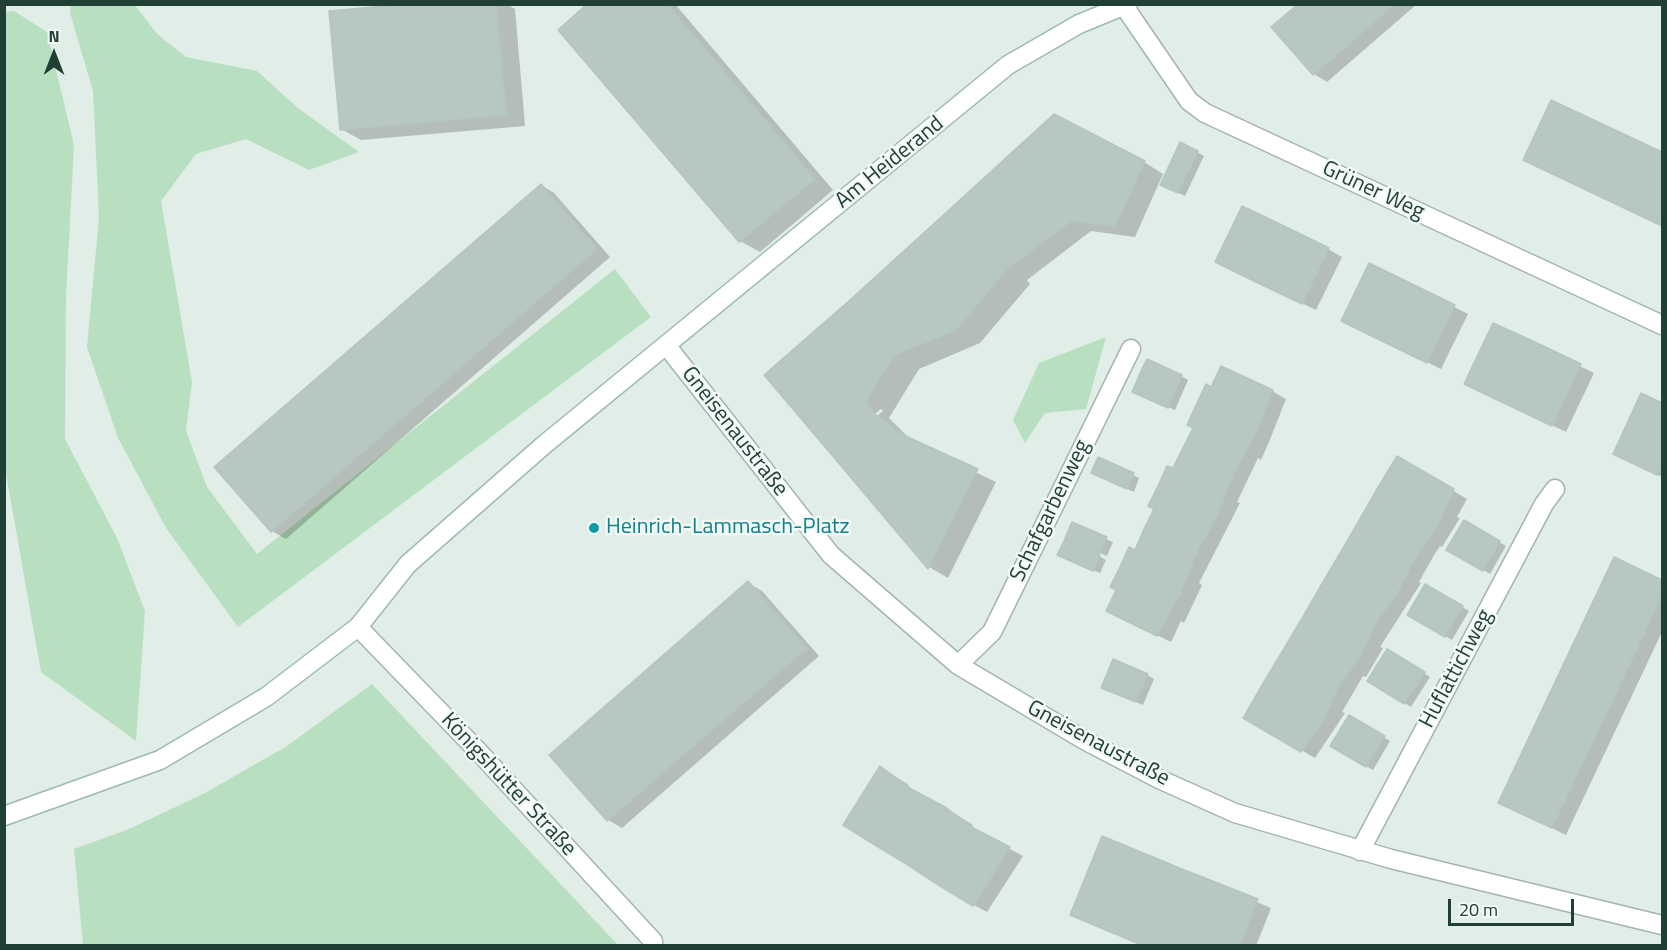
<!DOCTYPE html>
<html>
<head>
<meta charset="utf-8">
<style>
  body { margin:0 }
  #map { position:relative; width:1667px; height:950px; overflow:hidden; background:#e1ede7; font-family:"Titillium Web",sans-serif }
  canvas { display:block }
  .frame { position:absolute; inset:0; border:6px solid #203f35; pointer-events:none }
  .north { position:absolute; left:24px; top:24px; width:60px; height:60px; -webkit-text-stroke:4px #f2f9f5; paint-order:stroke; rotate:0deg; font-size:16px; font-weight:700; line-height:24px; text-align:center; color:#203f35 }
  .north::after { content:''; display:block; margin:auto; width:21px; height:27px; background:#203f35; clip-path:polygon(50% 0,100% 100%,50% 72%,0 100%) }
  .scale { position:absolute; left:1448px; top:899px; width:126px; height:27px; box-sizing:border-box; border:3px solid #203f35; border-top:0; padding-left:8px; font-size:18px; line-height:21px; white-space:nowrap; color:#203f35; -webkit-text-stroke:4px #f2f9f5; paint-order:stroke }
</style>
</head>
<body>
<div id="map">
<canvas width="1667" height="950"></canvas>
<div class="frame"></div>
<div class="north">N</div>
<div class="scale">20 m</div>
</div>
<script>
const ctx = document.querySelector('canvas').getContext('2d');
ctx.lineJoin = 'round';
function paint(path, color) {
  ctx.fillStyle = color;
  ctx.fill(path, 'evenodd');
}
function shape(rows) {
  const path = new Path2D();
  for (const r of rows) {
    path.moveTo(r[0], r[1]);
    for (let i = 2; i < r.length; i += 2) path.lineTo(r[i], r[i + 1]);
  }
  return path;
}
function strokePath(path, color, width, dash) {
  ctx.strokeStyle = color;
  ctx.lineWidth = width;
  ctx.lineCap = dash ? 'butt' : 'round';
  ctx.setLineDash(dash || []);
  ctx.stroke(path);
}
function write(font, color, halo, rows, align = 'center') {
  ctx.font = font + ' "Titillium Web",sans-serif';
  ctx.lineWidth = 5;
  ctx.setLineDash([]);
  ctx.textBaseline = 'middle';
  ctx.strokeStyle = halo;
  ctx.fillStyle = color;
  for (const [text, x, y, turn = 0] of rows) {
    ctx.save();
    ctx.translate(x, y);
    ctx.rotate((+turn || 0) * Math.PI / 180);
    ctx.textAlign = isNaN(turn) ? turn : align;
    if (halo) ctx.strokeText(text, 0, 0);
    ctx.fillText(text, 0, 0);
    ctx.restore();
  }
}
paint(shape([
  [71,5,135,5,157,34,186,57,257,71,299,109,359,152,309,170,246,139,196,154,161,201,192,382,186,431,207,487,257,554,615,269,651,317,238,627,166,528,118,438,87,347,99,217,93,91,70,13],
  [14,11,47,32,74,145,66,297,65,439,117,538,145,611,136,741,41,672,5,468,4,12],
  [1106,337,1086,409,1045,413,1025,443,1013,420,1039,363],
  [372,684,618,945,83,945,74,849,129,829,205,793,287,746]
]), '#b8e0c0');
paint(shape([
  [424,4,506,4,515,9,525,126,361,140,341,129],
  [590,4,675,4,833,190,760,252,740,241,560,30],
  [1300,4,1417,4,1327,82,1314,74],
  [1552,102,1662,154,1662,226,1525,160],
  [1197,152,1204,156,1185,196,1168,188],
  [1144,162,1163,174,1135,237,1091,231,1027,280,1030,284,980,343,919,369,889,418,913,442,996,482,948,578,929,567,766,376],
  [881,409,883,411,838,449,836,447],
  [541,185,554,193,610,257,286,539,272,531,216,467],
  [1328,249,1342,257,1316,310,1230,269],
  [1369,265,1468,314,1441,369,1343,321],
  [1494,325,1594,373,1566,432,1466,384],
  [1181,376,1188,380,1175,410,1140,395,1159,384],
  [1212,389,1272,391,1286,399,1269,442,1261,460,1258,458,1237,502,1240,503,1199,583,1202,585,1184,623,1181,621,1171,642,1108,611],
  [1642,395,1662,404,1662,477,1615,454],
  [1398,458,1467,499,1457,517,1460,518,1442,547,1440,546,1434,555,1419,582,1421,583,1380,647,1383,648,1366,677,1363,676,1342,712,1345,713,1315,758,1245,718],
  [1133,475,1139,478,1134,492,1099,476],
  [1464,522,1506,546,1490,574,1449,549],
  [1072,524,1113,542,1107,556,1073,541],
  [1099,556,1106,560,1100,573,1065,558],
  [1615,559,1662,582,1662,632,1566,835,1500,802],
  [748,583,762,591,819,656,622,828,608,820,551,755],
  [1426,586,1469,611,1452,640,1409,614],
  [1388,651,1430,677,1411,707,1369,680],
  [1147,675,1154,679,1143,705,1110,691],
  [1349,717,1390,741,1373,770,1332,746],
  [881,768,909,785,907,788,929,801,930,799,973,825,971,828,1023,856,987,912,974,905],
  [1103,838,1271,908,1256,946,1143,946,1072,914]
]), '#0003');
const building = shape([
  [407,4,496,4,506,115,340,130,329,11,407,4],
  [587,4,667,4,815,179,739,242,558,30,587,4],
  [1298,4,1395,4,1313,75,1271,27,1298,4],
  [1551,100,1662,152,1662,226,1523,160,1551,100],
  [1054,114,1145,161,1115,226,1071,221,1007,269,950,209,1054,114],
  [1180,142,1198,151,1178,193,1160,185,1180,142],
  [541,184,597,249,271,532,214,467,541,184],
  [1242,206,1286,227,1258,283,1215,262,1242,206],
  [950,209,1007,269,956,330,894,355,850,300,950,209],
  [1286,227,1329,248,1302,304,1258,283,1286,227],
  [1369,263,1412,284,1384,342,1341,321,1369,263],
  [1412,284,1455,305,1427,363,1384,342,1412,284],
  [850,300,894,355,865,403,876,415,831,454,764,375,850,300],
  [1493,323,1537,343,1508,405,1464,384,1493,323],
  [1537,343,1581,364,1552,426,1508,405,1537,343],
  [1147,359,1182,375,1175,391,1139,375,1147,359],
  [1221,366,1273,390,1256,433,1196,405,1206,384,1211,387,1221,366],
  [1139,376,1175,391,1168,408,1132,392,1139,376],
  [1641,393,1662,403,1662,464,1657,475,1613,454,1641,393],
  [1196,405,1256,433,1234,473,1183,448,1193,428,1187,425,1196,405],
  [876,415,901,434,978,469,928,569,831,454,876,415],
  [1183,448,1234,473,1218,514,1158,486,1167,466,1173,468,1183,448],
  [1397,456,1454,489,1438,525,1377,489,1397,456],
  [1098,457,1134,473,1127,489,1091,473,1098,457],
  [1158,486,1218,514,1196,554,1144,529,1154,509,1148,506,1158,486],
  [1377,489,1438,525,1416,556,1358,522,1377,489],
  [1464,520,1500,541,1483,571,1446,550,1464,520],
  [1072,522,1107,537,1100,553,1065,538,1072,522],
  [1358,522,1416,556,1399,590,1339,555,1358,522],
  [1144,529,1196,554,1179,596,1120,567,1129,547,1135,550,1144,529],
  [1065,539,1100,555,1093,571,1057,555,1065,539],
  [1339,555,1399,590,1377,621,1320,587,1339,555],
  [1614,557,1662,580,1662,596,1552,828,1498,803,1614,557],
  [1120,567,1179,596,1157,636,1106,611,1116,590,1110,587,1120,567],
  [748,581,807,648,607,821,549,755,748,581],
  [1425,584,1463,606,1445,637,1407,615,1425,584],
  [1320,587,1377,621,1361,655,1301,620,1320,587],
  [1301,620,1361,655,1339,686,1282,652,1301,620],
  [1387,649,1425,672,1404,704,1367,681,1387,649],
  [1282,652,1339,686,1323,720,1262,685,1282,652],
  [1113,659,1148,674,1136,702,1101,688,1113,659],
  [1262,685,1323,720,1301,752,1243,718,1262,685],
  [1349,715,1385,736,1366,767,1330,746,1349,715],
  [880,766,911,789,875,845,843,825,880,766],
  [911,789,945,807,908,865,875,845,911,789],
  [945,807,975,829,940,886,908,865,945,807],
  [975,829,1010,847,973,906,940,886,975,829],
  [1102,836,1182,869,1152,946,1144,946,1070,915,1102,836],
  [1182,869,1258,899,1239,946,1152,946,1182,869]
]);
paint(building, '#b6c8c0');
strokePath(building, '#b3c7be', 1.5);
const street = shape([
  [1124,6,1189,101,1205,113,1662,325],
  [666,345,831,555,958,665,1086,741,1159,779,1235,813,1391,859,1662,925],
  [358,627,478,751,653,941,653,946],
  [958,665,992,632,1131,349],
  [1360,851,1544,504,1555,489]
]);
const secondary = shape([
  [4,816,160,760,266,697,358,627,408,564,545,444,1008,65,1079,24,1128,4]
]);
strokePath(street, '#a3b5ae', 21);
strokePath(secondary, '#9ebaae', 21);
strokePath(street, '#fff', 18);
strokePath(secondary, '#fff', 18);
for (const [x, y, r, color] of [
  [594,528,6,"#0f9aa8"]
]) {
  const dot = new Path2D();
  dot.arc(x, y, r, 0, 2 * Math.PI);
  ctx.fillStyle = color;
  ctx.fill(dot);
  strokePath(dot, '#f2f9f5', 2);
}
write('22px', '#203f35', '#f2f9f5', [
  ["Am Heiderand",890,163,-39],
  ["Grüner Weg",1373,191,25],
  ["Gneisenaustraße",734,432,52],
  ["Schafgarbenweg",1051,511,-64],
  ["Huflattichweg",1457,669,-62],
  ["Gneisenaustraße",1098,744,28],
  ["Königshütter Straße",508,785,47]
]);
write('22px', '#0d838f', '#f2f9f5', [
  ["Heinrich-Lammasch-Platz",606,528]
], 'left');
</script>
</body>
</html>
